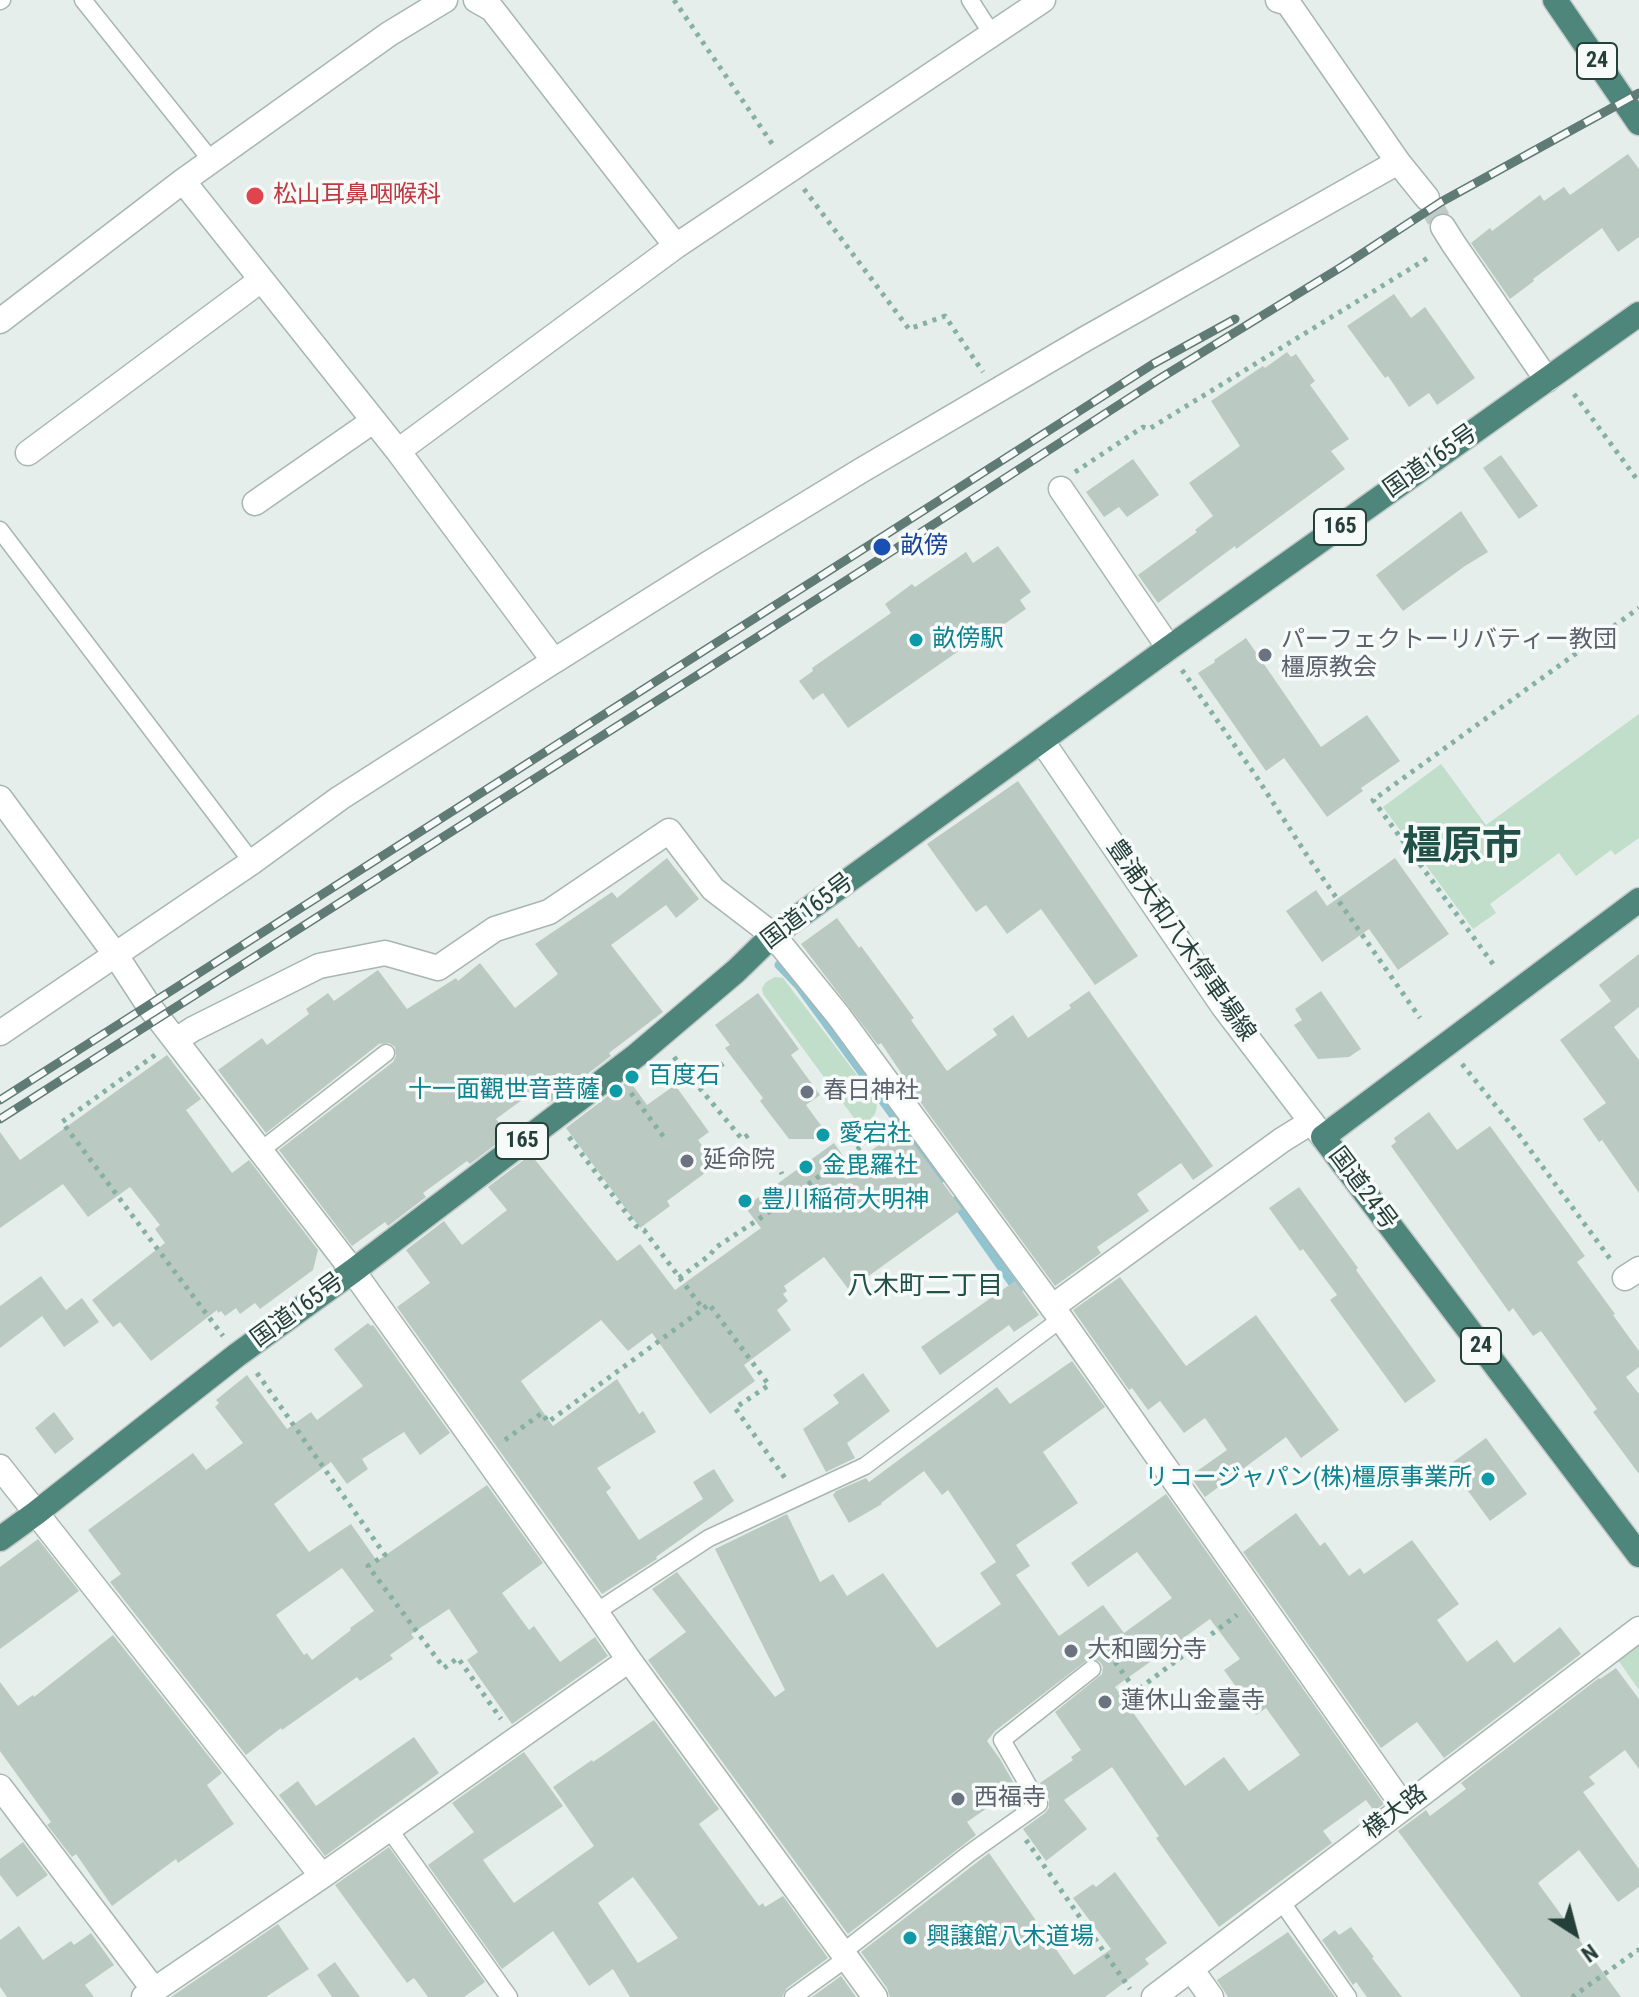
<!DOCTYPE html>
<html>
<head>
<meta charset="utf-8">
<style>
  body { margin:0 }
  #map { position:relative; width:1639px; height:1997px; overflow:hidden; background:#e5eeea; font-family:"Roboto Condensed",sans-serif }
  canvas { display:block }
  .north { position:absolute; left:1535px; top:1893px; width:80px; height:80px; -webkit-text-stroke:6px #f6faf8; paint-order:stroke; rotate:144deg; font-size:22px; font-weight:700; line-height:32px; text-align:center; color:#253f39 }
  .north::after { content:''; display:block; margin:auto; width:28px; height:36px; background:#253f39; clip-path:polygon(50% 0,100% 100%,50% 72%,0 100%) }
</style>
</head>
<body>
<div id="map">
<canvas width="1639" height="1997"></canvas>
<div class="north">N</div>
</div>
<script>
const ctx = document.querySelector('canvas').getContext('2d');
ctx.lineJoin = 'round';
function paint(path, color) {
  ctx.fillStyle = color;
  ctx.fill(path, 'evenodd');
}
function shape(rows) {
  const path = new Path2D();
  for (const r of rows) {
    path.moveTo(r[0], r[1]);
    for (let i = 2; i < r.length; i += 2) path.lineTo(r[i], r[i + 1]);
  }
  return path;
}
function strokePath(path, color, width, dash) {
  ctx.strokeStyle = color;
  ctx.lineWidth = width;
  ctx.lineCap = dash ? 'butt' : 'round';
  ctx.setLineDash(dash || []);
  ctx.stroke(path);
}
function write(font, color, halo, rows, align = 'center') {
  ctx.font = font + ' "Roboto Condensed","Noto Sans JP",sans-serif';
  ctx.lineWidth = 7;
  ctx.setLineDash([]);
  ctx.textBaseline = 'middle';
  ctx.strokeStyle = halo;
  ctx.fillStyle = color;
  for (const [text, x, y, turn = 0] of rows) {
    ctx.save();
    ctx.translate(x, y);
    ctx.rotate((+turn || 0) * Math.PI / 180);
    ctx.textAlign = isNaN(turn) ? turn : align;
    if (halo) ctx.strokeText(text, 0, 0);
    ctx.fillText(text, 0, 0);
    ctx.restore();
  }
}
paint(shape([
  [1639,714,1639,838,1615,855,1611,850,1576,876,1559,853,1490,904,1496,913,1473,929,1383,807,1441,764,1486,825],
  [775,977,783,978,873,1096,877,1106,875,1114,870,1120,863,1122,854,1118,763,994,762,988,766,982],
  [1639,1640,1639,1690,1616,1657]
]), '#c0dec9');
strokePath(shape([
  [779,965,799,986,940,1179],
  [955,1201,1018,1291]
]), '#90c4d0', 9);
paint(shape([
  [1628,154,1639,169,1639,237,1618,252,1602,228,1533,279,1534,281,1510,299,1471,243,1490,228,1492,231,1540,195,1544,201,1564,187,1570,195],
  [1394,294,1411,318,1425,307,1475,378,1437,405,1429,393,1409,407,1388,376,1385,378,1347,326],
  [1287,352,1291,357,1296,354,1315,381,1310,385,1349,439,1331,451,1345,469,1236,549,1235,546,1158,603,1138,575,1197,532,1195,530,1213,516,1189,483,1240,446,1211,401,1263,366,1265,368],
  [1501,455,1538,506,1519,519,1483,468],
  [1133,459,1159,495,1127,517,1119,507,1104,517,1086,492],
  [1461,511,1488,552,1465,566,1403,611,1376,575],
  [998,546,1031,592,1020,600,1026,609,990,634,989,633,974,643,973,641,848,728,823,693,813,700,799,681,813,671,812,668,891,613,885,604,912,584,915,587,966,552,973,563],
  [1246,638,1321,747,1367,715,1400,761,1361,788,1363,791,1327,817,1284,758,1266,771,1198,673,1215,662,1214,660],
  [1018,781,1138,956,1095,985,1041,909,1007,934,986,905,976,912,927,844],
  [667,858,699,899,676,918,666,905,611,945,663,1012,609,1053,611,1056,548,1104,537,1089,496,1119,508,1135,470,1164,467,1161,423,1193,426,1197,388,1226,385,1222,352,1246,279,1150,393,1062,396,1056,395,1047,389,1043,379,1044,266,1133,218,1070,262,1038,267,1045,309,1014,306,1009,328,993,334,1001,378,970,407,1009,456,978,458,981,480,963,515,1008,558,974,535,944,612,892,617,898],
  [1395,858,1449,934,1398,970,1369,929,1322,962,1286,911,1316,890,1327,906],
  [837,918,859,948,861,946,914,1018,911,1020,947,1071,997,1035,993,1029,1013,1015,1028,1038,1071,1008,1069,1005,1089,991,1213,1166,1193,1180,1181,1163,1137,1194,1149,1211,1097,1247,1101,1253,1055,1286,926,1110,881,1043,878,1045,801,944],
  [1639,954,1639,1007,1614,1027,1639,1060,1639,1193,1602,1140,1599,1142,1583,1119,1606,1103,1560,1040,1611,1001,1599,985],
  [1321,991,1361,1049,1349,1057,1318,1059,1294,1025,1302,1020,1295,1009],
  [758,993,799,1049,791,1055,820,1095,806,1105,831,1139,789,1139,760,1101,763,1098,725,1048,730,1045,715,1025],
  [167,1055,201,1099,186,1110,232,1173,249,1160,318,1250,313,1270,260,1309,255,1303,240,1314,236,1308,225,1316,221,1311,218,1313,217,1310,151,1361,120,1322,113,1327,92,1300,165,1243,155,1229,160,1225,130,1187,88,1217,63,1184,0,1228,0,1132,20,1160],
  [629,1080,647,1105,675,1085,709,1132,698,1140,716,1165,667,1201,670,1206,640,1228,566,1128],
  [1429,1112,1457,1150,1490,1126,1585,1256,1577,1262,1615,1314,1613,1315,1639,1351,1639,1367,1626,1377,1639,1394,1639,1474,1593,1412,1597,1409,1541,1331,1533,1336,1513,1308,1509,1312,1391,1146,1396,1142,1394,1138],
  [902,1128,962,1209,849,1290,824,1257,784,1286,787,1291,783,1294,788,1301,777,1310,791,1330,744,1365,755,1381,710,1414,652,1333,628,1351,601,1320,521,1381,553,1426,617,1379,639,1414,643,1411,656,1432,597,1468,611,1488,606,1492,639,1540,703,1499,693,1482,714,1469,734,1501,656,1557,657,1559,602,1594,397,1307,430,1283,406,1250,444,1221,462,1245,507,1210,488,1187,525,1159,527,1160,532,1156,617,1261,640,1244,675,1290,761,1228,745,1207,834,1143,850,1166],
  [1299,1187,1358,1268,1356,1270,1436,1381,1405,1403,1330,1300,1337,1295,1303,1249,1300,1251,1269,1208],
  [41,1276,66,1310,82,1298,99,1322,64,1347,42,1316,0,1348,0,1306],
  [1120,1277,1186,1366,1256,1315,1339,1430,1301,1458,1286,1437,1205,1497,1190,1476,1227,1450,1205,1418,1184,1433,1160,1401,1148,1410,1132,1388,1129,1390,1073,1310],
  [1015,1281,1039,1315,1014,1332,1009,1325,940,1375,921,1347],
  [368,1323,371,1326,373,1325,450,1433,420,1455,404,1432,362,1459,368,1469,347,1484,331,1462,274,1504,309,1552,351,1524,377,1561,487,1485,543,1563,502,1593,529,1630,534,1626,560,1662,595,1637,608,1656,512,1724,467,1660,478,1652,449,1609,411,1634,414,1638,390,1655,393,1659,360,1681,357,1677,282,1730,281,1728,246,1755,110,1582,121,1574,88,1530,193,1453,206,1470,243,1443,215,1407,219,1403,216,1400,247,1375,287,1429,311,1412,317,1420,363,1386,334,1349],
  [342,1568,374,1611,350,1628,351,1630,312,1660,307,1653,304,1655,276,1615],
  [1072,1361,1105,1407,1043,1452,1078,1503,1016,1545,1030,1566,1016,1575,1059,1636,1103,1605,1124,1633,1172,1598,1137,1552,1088,1587,1071,1563,1166,1494,1384,1804,1374,1811,1366,1800,1323,1831,1332,1843,1219,1927,1156,1838,1159,1836,1112,1767,1064,1800,1087,1829,1046,1861,1023,1829,1045,1813,1049,1808,1049,1799,1040,1783,1073,1760,1071,1757,1081,1750,1055,1712,1102,1674,1103,1667,1100,1662,1095,1659,1090,1658,995,1731,987,1741,1000,1759,1024,1801,1010,1811,1000,1799,967,1822,976,1835,848,1934,648,1660,686,1632,652,1589,677,1572,775,1697,785,1690,715,1549,787,1514,820,1582,833,1574,847,1596,883,1573,937,1648,1001,1604,980,1573,996,1562,948,1490,942,1495,924,1471,881,1503,882,1504,849,1523,833,1495,836,1491,866,1478,869,1482,997,1387,1010,1404],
  [1210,1619,1240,1659,1224,1670,1256,1715,1266,1708,1300,1755,1249,1791,1224,1757,1185,1786,1115,1687],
  [863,1373,890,1411,847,1443,855,1458,826,1472,803,1429,839,1403,833,1395],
  [54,1412,74,1439,55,1454,35,1428],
  [1486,1438,1527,1494,1490,1521,1449,1465],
  [1296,1513,1320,1546,1325,1542,1349,1576,1360,1568,1364,1574,1412,1540,1459,1604,1437,1620,1467,1662,1497,1640,1514,1663,1560,1627,1581,1654,1444,1758,1417,1722,1381,1748,1243,1552],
  [38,1539,79,1591,0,1649,0,1567],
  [113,1635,222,1773,207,1785,234,1824,178,1863,176,1859,112,1906,76,1854,72,1857,47,1825,51,1822,0,1751,0,1682,18,1706,33,1695,34,1697],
  [1616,1668,1639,1699,1639,1769,1625,1750,1589,1777,1595,1784,1583,1792,1639,1869,1639,1887,1618,1902,1579,1850,1538,1883,1621,1997,1521,1997,1398,1831,1426,1810,1430,1816,1466,1789,1461,1783,1599,1678,1600,1679],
  [654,1720,719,1809,699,1824,759,1906,763,1903,765,1907,783,1896,828,1958,787,1988,782,1997,630,1997,613,1969,589,1986,553,1931,502,1969,428,1865,474,1832,452,1803,524,1752,563,1806,483,1860,514,1903,594,1846,553,1787,592,1760,593,1762],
  [633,1877,678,1938,638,1963,598,1903],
  [414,1737,439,1773,325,1856,279,1795,298,1781,316,1806],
  [23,1842,48,1875,17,1897,0,1875,0,1859],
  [389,1847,485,1982,464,1997,428,1997,414,1978,407,1983,335,1885],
  [989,1853,1074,1975,1111,1949,1073,1898,1093,1884,1096,1887,1115,1872,1167,1943,1145,1959,1149,1964,1105,1997,890,1997,887,1988,861,1952],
  [278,1924,309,1969,266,1997,171,1997],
  [19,1926,43,1960,71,1941,74,1945,91,1933,114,1965,85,1985,94,1997,7,1997,0,1987,0,1940],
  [1351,1927,1374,1957,1372,1958,1402,1997,1367,1997,1356,1982,1353,1985,1322,1940,1335,1930,1339,1935],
  [1288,1932,1335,1997,1228,1997,1217,1980],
  [335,1962,360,1997,332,1997,317,1975],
  [841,1976,856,1997,812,1997]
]), '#bbc9c3');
strokePath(shape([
  [1427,198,1443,227]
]), '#bfcbc7', 24, [24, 12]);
const service = shape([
  [83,0,211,160],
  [970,0,992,34],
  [0,1,2,0],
  [0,530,252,862],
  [260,1151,386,1053],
  [596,1612,709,1538,865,1466,1061,1319],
  [389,1829,509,1997],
  [1281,1901,1348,1997],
  [843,1952,970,1853,1039,1804,1002,1740,1092,1669],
  [793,1997,847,1958]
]);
const minor = shape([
  [476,0,492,9,676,246],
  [1278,0,1288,3,1398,162,1427,198],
  [1443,227,1453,243,1547,380],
  [0,321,183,181,389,34,445,0],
  [398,451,676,246,1043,0],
  [28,453,261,280],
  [1061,489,1169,648],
  [255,503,373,421],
  [554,661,708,564,862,470,1085,339,1398,162],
  [0,798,115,954,149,1006,353,1271,596,1612,629,1660,875,1997],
  [0,1033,252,862,340,798,554,661,398,451,183,181],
  [176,1040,193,1029,319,966,385,953,438,968,495,929,549,912,669,831,713,889,773,935,838,1015,1061,1319,1404,1807],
  [1625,1278,1639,1269],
  [1052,1307,1282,1140,1311,1122],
  [0,1467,322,1876],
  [0,1787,154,1990],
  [1191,1969,1211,1997],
  [144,1997,322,1876,629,1660],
  [1154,1997,1639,1629]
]);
const secondary = shape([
  [1042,741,1223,1006,1323,1137]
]);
const trunk = shape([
  [1555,0,1639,123],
  [1639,900,1323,1137,1639,1555],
  [0,1539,36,1513,237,1355,353,1271,637,1055,736,971,773,935,1169,648,1639,314]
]);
strokePath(service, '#a8b6b1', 19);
strokePath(minor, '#a8b6b1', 27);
strokePath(secondary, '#a4b9b3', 27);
strokePath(trunk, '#c2c9c8', 27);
strokePath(shape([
  [674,0,775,148],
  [804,189,909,329,945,316,983,372],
  [1574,394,1639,482],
  [1075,472,1143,427,1149,429,1431,256],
  [1182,670,1256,776,1308,857,1420,1018],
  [1493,964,1373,800,1639,608],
  [155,1055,62,1122,223,1336],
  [674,1057,742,1139,753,1132],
  [1462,1064,1517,1132,1611,1260],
  [696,1084,728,1060],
  [631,1093,666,1140],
  [569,1137,636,1226,644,1230,703,1309,709,1304,769,1385,735,1408,785,1478],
  [781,1172,782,1174],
  [679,1278,710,1255,715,1248,759,1219,890,1126],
  [257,1373,385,1555,368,1566,444,1668,458,1658,501,1719],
  [505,1440,542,1413,548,1422,703,1309],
  [1115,1662,1136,1691,1237,1615],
  [1026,1840,1130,1989],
  [1572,1997,1638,1950,1639,1951]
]), '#87b0a5', 5, [4, 6]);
strokePath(service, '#fff', 16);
strokePath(minor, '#fff', 24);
strokePath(secondary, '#fff', 24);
strokePath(trunk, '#4f867b', 24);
const rail = shape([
  [0,1100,1153,364,1235,319],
  [0,1119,872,564,1159,379,1343,266,1441,202,1639,93]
]);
strokePath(rail, '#607a74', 9);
strokePath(rail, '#f6faf8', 6, [18]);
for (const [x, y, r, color] of [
  [255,196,10,"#e0444e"],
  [882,547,10,"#1a4fb4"],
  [916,640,8,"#0f9aa8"],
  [1265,655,8,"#6b7280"],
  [632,1077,8,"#0f9aa8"],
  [616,1091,8,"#0f9aa8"],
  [807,1092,8,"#6b7280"],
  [823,1135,8,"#0f9aa8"],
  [687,1161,8,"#6b7280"],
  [806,1167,8,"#0f9aa8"],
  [745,1201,8,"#0f9aa8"],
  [1488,1479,8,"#0f9aa8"],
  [1071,1651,8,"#6b7280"],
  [1105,1702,8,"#6b7280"],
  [958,1799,8,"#6b7280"],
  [910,1938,8,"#0f9aa8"]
]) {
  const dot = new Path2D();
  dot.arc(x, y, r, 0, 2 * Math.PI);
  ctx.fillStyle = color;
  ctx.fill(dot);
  strokePath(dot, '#f6faf8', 3);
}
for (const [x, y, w] of [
  [1597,61,40],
  [1340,527,52],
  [522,1141,52],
  [1481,1346,40]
]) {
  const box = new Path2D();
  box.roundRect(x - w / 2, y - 18, w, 36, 6);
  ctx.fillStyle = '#f6faf8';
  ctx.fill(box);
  strokePath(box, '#253f39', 2);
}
write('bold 22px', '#253f39', null, [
  ["24",1597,61],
  ["165",1340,527],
  ["165",522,1141],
  ["24",1481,1346]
]);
write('24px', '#be3a42', '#f6faf8', [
  ["松山耳鼻咽喉科",273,196]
], 'left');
write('24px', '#253f39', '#f6faf8', [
  ["国道165号",1431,462,-35],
  ["国道165号",808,912,-37],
  ["豊浦大和八木停車場線",1180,941,55],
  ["国道24号",1362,1189,53],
  ["国道165号",298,1311,-36],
  ["横大路",1396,1813,-37]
]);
write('24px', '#164399', '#f6faf8', [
  ["畝傍",900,547]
], 'left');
write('24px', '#0d838f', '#f6faf8', [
  ["畝傍駅",932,640],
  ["百度石",648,1077],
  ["十一面觀世音菩薩",600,1091,"right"],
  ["愛宕社",839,1135],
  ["金毘羅社",822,1167],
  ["豊川稲荷大明神",761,1201],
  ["リコージャパン(株)橿原事業所",1472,1479,"right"],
  ["興譲館八木道場",926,1938]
], 'left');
write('24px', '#5b616d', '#f6faf8', [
  ["パーフェクトーリバティー教団",1281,641],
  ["橿原教会",1281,669],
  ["春日神社",823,1092],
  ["延命院",703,1161],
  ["大和國分寺",1087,1651],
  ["蓮休山金臺寺",1121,1702],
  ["西福寺",974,1799]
], 'left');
write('26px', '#215147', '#f6faf8', [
  ["八木町二丁目",925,1287]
]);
write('bold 40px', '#215147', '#f6faf8', [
  ["橿原市",1462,849]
]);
</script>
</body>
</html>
